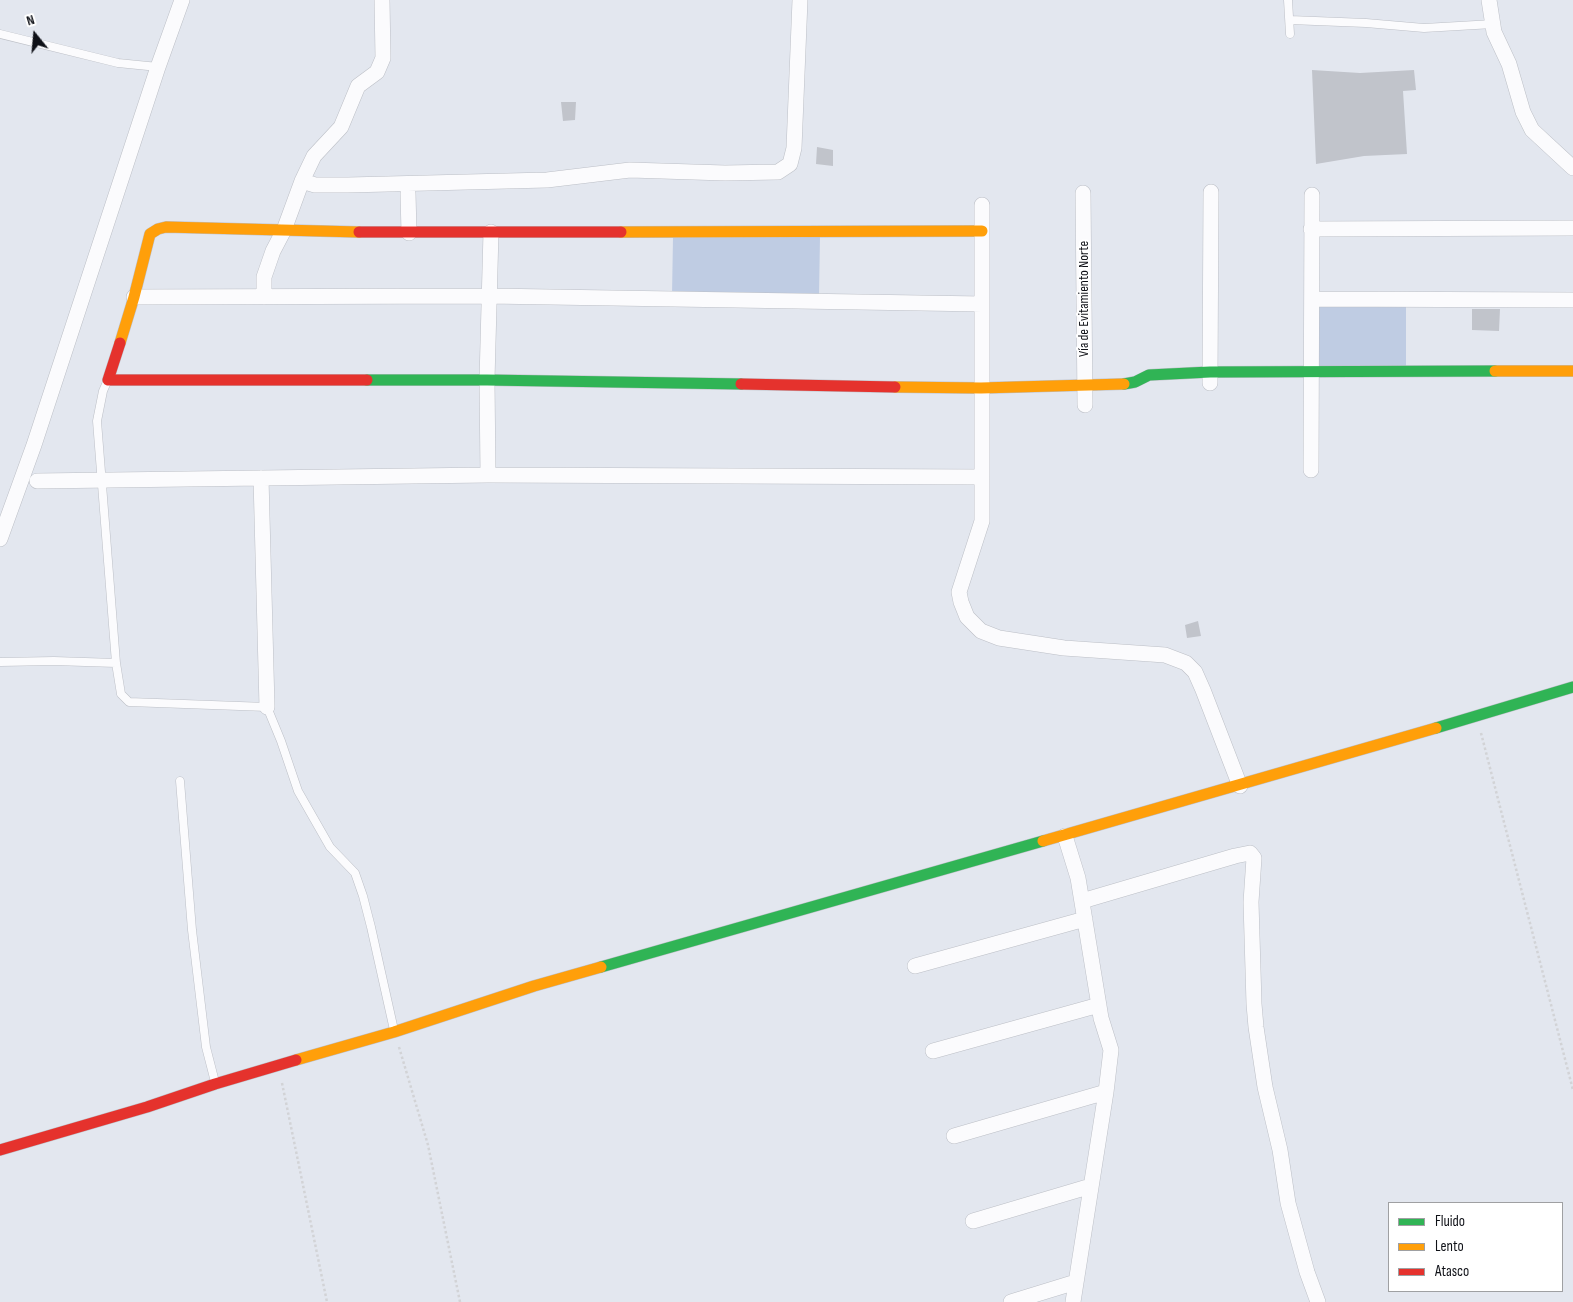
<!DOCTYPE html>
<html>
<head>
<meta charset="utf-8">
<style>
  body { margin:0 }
  #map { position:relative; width:1573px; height:1302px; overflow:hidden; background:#e3e7ef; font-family:"Sofia Sans Condensed",sans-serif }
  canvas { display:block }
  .legend { position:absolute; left:1388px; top:1202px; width:175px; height:90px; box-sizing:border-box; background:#fff; border:1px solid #9fa0a2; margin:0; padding:6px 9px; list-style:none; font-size:15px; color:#0f1117 }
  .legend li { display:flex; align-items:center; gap:10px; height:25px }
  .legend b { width:25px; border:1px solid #9fa0a2 }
  .north { position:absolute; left:10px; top:10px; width:50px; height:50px; -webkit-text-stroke:4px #fff; paint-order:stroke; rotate:343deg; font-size:14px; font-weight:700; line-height:20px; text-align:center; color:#0f1117 }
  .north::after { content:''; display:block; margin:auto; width:18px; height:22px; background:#0f1117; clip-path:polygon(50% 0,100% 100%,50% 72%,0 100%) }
</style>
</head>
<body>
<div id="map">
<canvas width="1573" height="1302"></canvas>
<ul class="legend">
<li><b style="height:6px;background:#30b455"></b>Fluido</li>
<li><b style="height:6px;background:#ff9f0a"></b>Lento</li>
<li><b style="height:6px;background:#e5322d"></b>Atasco</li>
</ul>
<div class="north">N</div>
</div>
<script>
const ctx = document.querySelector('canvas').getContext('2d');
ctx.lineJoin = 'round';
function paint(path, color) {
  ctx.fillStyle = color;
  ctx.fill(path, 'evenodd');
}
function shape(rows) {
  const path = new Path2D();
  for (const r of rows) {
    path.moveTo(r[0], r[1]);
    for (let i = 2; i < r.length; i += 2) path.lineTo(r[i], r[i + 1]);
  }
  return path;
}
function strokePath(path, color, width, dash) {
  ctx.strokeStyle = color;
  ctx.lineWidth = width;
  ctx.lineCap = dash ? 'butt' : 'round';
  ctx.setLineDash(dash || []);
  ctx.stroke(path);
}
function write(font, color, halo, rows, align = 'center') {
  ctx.font = font + ' "Sofia Sans Condensed",sans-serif';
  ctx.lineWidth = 4;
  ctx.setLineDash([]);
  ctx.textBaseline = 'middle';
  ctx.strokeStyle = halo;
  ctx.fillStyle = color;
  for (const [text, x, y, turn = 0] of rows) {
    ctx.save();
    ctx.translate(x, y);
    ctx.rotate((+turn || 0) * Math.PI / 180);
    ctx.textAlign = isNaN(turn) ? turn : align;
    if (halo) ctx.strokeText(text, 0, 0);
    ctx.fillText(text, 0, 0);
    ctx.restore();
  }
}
paint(shape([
  [820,237,819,296,672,295,673,238],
  [1406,304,1406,367,1317,367,1317,305]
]), '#bfcce3');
paint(shape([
  [1312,70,1360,73,1414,70,1416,90,1403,91,1407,154,1364,156,1316,164],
  [561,102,576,102,575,120,563,121],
  [817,147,833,150,833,166,816,164],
  [1472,309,1500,309,1499,331,1472,330],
  [1198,621,1201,636,1187,638,1185,625]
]), '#c1c4cb');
const lane = shape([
  [1288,0,1290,34],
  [1290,20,1366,23,1424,28,1493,24],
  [0,34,118,63,158,67],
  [107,382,103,391,97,421,116,663,121,694,129,702,267,707,281,741,298,791,330,847,355,873,363,896,371,927,394,1030],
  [0,662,54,661,116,663],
  [180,781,192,930,206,1047,215,1082]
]);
const street = shape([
  [1489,0,1494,32,1509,64,1523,112,1532,130,1573,168],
  [302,181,315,185,348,185,547,180,630,170,725,173,778,172,790,164,794,148,800,0],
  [408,193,409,233],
  [1083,193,1085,405],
  [982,205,982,521,959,592,961,602,967,617,981,631,999,638,1064,648,1165,655,1186,663,1195,672,1203,690,1240,786],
  [1311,229,1573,228],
  [134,297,489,296,982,304],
  [264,297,264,277,273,251,284,230,302,181,314,156,341,127,358,86,377,72,383,58,382,0],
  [1312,299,1573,300],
  [1210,383,1211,192],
  [1311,470,1312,195],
  [488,475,487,380,491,232],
  [261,478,267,707],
  [37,481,488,475,981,477],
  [0,539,34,445,158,67,182,0],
  [1065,836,1078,878,1101,1018,1111,1050,1106,1092,1073,1302],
  [1082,901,1235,856,1250,853,1254,858,1251,902,1254,1004,1256,1027,1265,1087,1280,1150,1288,1203,1307,1272,1318,1302],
  [915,966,1085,919],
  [933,1051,1099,1005],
  [954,1136,1106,1092],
  [973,1221,1091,1186],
  [1011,1302,1076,1282]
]);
const fast = shape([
  [367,380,487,380,741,384],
  [1124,384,1135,382,1149,375,1210,372,1495,371],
  [1436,728,1573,687],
  [601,967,1043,841]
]);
const slow = shape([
  [621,232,982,231],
  [120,343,134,297,150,234,158,229,166,227,359,232],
  [1495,371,1573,371],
  [895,387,981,388,1124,384],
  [1043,841,1436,728],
  [296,1060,394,1032,534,986,601,967]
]);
const jam = shape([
  [359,232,621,232],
  [120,343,108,380,367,380],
  [741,384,895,387],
  [0,1150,147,1107,215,1084,296,1060]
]);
strokePath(lane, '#bcbfc6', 9);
strokePath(street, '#bcbfc6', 16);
strokePath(fast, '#bcbfc6', 12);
strokePath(slow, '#bcbfc6', 12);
strokePath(jam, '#bcbfc6', 12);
strokePath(shape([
  [1481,733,1573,1090],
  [399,1047,428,1145,460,1302],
  [282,1083,327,1302]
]), '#d2d3d6', 2.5, [2.5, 2.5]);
strokePath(lane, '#fbfbfd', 8);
strokePath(street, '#fbfbfd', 15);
strokePath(fast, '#30b455', 11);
strokePath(slow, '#ff9f0a', 11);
strokePath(jam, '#e5322d', 11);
write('14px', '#0f1117', '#fff', [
  ["Vía de Evitamiento Norte",1084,299,-90]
]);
</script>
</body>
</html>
